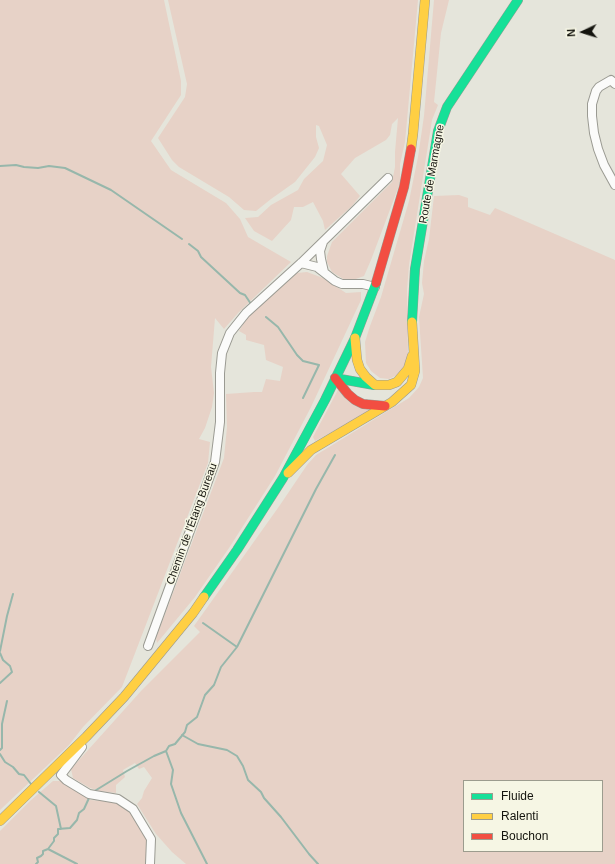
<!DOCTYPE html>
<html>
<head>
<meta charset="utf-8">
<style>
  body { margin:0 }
  #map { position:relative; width:615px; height:864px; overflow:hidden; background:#e5e5db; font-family:Arial,sans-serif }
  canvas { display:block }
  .legend { position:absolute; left:463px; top:780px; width:140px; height:72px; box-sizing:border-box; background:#f6f6e4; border:1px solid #9c9c8e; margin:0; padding:5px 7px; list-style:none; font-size:12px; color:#14140e }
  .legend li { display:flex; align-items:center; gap:8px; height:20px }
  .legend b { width:20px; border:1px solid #9c9c8e }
  .north { position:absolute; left:563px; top:12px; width:40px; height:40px; -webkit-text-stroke:3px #f6f6e4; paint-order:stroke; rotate:266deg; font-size:11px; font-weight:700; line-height:16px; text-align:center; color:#14140e }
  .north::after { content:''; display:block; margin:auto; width:14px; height:18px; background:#14140e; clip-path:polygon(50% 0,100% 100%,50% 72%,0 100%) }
</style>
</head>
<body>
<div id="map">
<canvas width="615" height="864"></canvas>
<ul class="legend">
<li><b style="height:5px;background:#16e098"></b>Fluide</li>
<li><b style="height:5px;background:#ffcf43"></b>Ralenti</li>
<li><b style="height:5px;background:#f24e42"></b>Bouchon</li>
</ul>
<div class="north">N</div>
</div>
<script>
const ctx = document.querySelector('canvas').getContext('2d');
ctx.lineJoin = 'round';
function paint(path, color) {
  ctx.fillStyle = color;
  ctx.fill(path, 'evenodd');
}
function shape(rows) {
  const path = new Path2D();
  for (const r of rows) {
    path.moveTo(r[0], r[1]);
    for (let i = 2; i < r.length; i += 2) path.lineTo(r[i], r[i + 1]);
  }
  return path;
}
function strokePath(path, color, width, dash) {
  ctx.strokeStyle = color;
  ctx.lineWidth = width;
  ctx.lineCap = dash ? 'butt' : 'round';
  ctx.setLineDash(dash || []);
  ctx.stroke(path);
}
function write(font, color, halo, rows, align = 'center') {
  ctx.font = font + ' Arial,sans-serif';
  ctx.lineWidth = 3;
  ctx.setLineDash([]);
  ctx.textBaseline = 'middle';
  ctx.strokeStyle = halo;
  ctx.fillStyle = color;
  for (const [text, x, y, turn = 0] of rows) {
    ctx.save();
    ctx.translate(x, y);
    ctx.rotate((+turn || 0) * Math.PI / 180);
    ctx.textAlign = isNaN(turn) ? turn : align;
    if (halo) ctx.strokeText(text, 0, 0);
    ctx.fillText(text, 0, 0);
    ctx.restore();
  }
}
paint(shape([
  [0,0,164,0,181,81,181,95,151,141,171,170,226,203,240,219,248,237,291,262,239,312,224,329,215,318,211,367,214,393,212,407,205,428,199,439,210,442,208,463,122,687,83,727,69,745,0,810],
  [168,0,418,0,405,142,400,164,400,183,371,260,364,276,353,280,345,280,332,272,327,262,327,256,332,242,392,182,395,167,395,152,398,118,392,124,390,135,386,140,355,158,341,174,360,196,352,206,325,230,323,221,313,202,303,207,294,207,291,220,272,241,254,231,245,218,258,217,271,205,298,190,304,179,323,161,327,145,319,126,316,125,316,137,319,148,315,157,295,182,271,199,256,211,244,210,229,197,179,167,172,160,158,138,185,97,187,84],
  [434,0,449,0,441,33,434,102,438,105,432,120,409,265,407,290,408,358,406,366,397,375,389,379,380,378,371,371,366,363,365,342,370,326,381,297,409,201,418,157,424,116],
  [459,195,468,198,468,207,490,215,495,208,615,260,615,864,186,864,172,852,156,834,137,804,142,798,144,791,152,778,144,767,139,769,135,763,123,770,125,777,116,785,116,793,100,791,90,788,73,778,71,769,141,691,200,632,194,626,280,505,307,465,316,455,409,398,419,387,423,378,419,317,424,294,422,283,424,261,429,239,434,196],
  [464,781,602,781,602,851,464,851],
  [307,272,323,278,346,293,361,292,361,300,311,407,275,476,229,548,195,597,157,643,156,638,224,458,227,427,226,394,254,392,262,392,266,379,280,381,283,367,266,360,264,345,246,340,246,335,239,331,248,316,297,273],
  [339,388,373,410,315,441,313,437],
  [53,781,62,781,90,800,115,802,124,807,134,815,146,839,146,864,0,864,0,831,30,801]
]), '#e7d2c7');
strokePath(shape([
  [0,166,16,165,24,167,38,168,49,166,65,168,111,190,182,239],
  [189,244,198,251,201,257,240,293,245,295,251,304],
  [266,317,278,327,297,355,303,361,319,365,303,398],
  [203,623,237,647],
  [0,651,7,616,13,594],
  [0,653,3,660,10,666,12,672,0,683],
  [182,735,198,744,227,750,237,756,243,766,248,780,261,792,264,798,281,817,309,854,318,864],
  [0,750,2,748,2,724,7,701],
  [166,751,173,770,171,784,181,813,207,864],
  [0,754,5,762,13,767,19,774,24,775,31,784],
  [39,792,56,806,61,829],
  [93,792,127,771,154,756,166,751,169,746,175,744,185,732,187,725,197,717,205,695,214,685,221,667,237,647,316,489,335,455],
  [48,849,77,864],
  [36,864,38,862,37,858,41,856,43,854,43,851,48,849,54,841,54,838,58,834,58,829,70,828,77,820,79,813,84,809,89,798]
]), '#97b7ab', 2);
const street = shape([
  [615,84,611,80,599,87,596,91,592,104,592,116,594,133,598,149,604,165,615,185],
  [323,242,320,251,321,259,324,272],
  [301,263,317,267,335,281,342,284,363,284,375,287],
  [148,646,215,462,220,422,220,373,222,353,230,333,246,313,301,263,388,178],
  [82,747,61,775,66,780,89,794,118,799,133,809,151,839,150,864]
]);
const fast = shape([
  [412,322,415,269,438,131,447,107,518,0],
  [335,378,374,385],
  [204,597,237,550,283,478,325,400,355,338,376,283]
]);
const slow = shape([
  [411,149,413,134,425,0],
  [355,338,357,360,360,369,366,377,375,385,389,385,397,382,408,369,412,356],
  [288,473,311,450,392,402,411,385,415,371,412,322],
  [0,821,86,737,124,697,193,613,204,597]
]);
const jam = shape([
  [376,283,404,187,411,149],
  [335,378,348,394,355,400,363,404,385,406]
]);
strokePath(street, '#9a9a92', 10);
strokePath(fast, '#9a9a92', 10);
strokePath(slow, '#9a9a92', 10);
strokePath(jam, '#9a9a92', 10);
strokePath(street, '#fbfbfa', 8);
strokePath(fast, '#16e098', 9);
strokePath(slow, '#ffcf43', 9);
strokePath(jam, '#f24e42', 9);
write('11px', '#14140e', '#f6f6e4', [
  ["Route de Marmagne",432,174,-80],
  ["Chemin de l'Étang Bureau",192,524,-70]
]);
</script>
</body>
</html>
